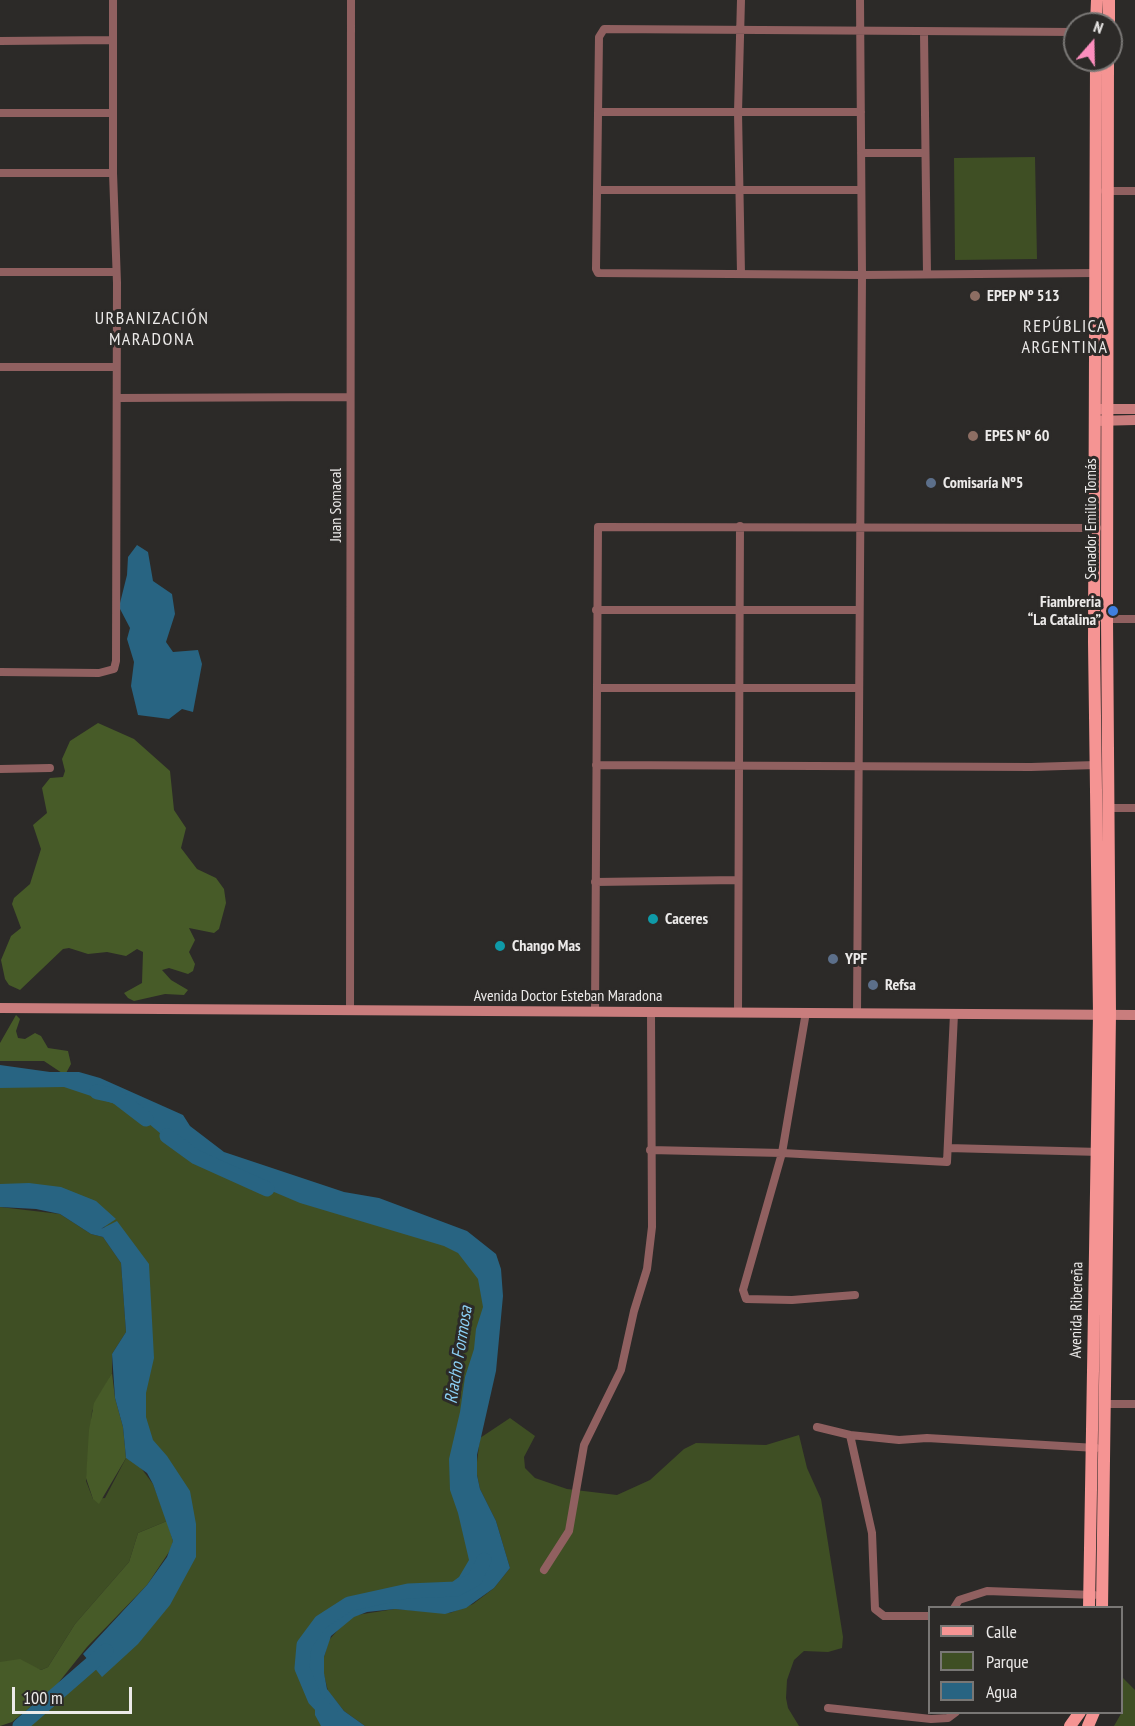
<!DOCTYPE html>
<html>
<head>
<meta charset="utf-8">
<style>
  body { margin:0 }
  #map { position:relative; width:1135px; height:1726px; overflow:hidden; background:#2c2a28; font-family:"PT Sans Narrow",sans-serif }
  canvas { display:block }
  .legend { position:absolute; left:928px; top:1606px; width:195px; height:108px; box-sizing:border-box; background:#2c2a28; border:2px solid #797775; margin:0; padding:8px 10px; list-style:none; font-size:18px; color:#eceae9 }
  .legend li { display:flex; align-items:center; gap:12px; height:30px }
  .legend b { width:30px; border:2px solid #797775 }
  .north { position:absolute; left:1063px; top:12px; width:60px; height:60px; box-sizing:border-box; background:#2c2a28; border:2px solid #797775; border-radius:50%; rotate:20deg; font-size:16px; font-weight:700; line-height:24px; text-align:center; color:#eceae9 }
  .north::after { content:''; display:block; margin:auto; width:21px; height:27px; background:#fd8ebe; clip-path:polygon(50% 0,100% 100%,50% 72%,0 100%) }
  .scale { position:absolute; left:12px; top:1687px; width:120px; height:27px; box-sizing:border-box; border:3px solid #eceae9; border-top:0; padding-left:8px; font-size:18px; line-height:21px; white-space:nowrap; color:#eceae9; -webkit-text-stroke:4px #2c2a28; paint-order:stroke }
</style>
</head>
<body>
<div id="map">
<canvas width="1135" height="1726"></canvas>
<ul class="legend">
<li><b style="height:8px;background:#f59493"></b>Calle</li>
<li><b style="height:16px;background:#3f4f24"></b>Parque</li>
<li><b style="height:16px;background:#286482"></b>Agua</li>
</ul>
<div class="north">N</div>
<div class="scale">100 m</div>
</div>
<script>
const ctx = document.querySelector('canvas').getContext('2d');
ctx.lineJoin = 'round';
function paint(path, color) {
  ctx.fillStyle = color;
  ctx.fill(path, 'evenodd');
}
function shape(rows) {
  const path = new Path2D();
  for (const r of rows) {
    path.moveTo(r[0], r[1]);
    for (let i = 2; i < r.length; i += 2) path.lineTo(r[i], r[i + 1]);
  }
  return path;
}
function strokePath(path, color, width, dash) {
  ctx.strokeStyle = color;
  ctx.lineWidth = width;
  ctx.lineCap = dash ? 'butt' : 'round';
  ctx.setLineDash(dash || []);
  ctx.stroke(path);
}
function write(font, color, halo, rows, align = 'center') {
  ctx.font = font + ' "PT Sans Narrow",sans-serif';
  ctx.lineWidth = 6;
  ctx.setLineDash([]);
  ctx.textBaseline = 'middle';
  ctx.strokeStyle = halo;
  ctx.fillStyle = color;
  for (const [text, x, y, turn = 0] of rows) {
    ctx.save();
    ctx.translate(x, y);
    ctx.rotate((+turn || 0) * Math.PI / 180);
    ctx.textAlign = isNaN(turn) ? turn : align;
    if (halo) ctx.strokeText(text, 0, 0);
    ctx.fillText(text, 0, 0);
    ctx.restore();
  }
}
paint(shape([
  [1035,157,1037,259,955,260,954,158],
  [0,1075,116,1096,196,1157,260,1187,445,1238,488,1285,467,1413,484,1533,456,1589,408,1591,349,1604,309,1631,302,1639,341,1726,20,1726,158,1605,184,1548,146,1460,137,1304,116,1235,97,1221,0,1198],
  [0,1207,60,1214,91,1234,103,1237,121,1263,126,1332,112,1354,112,1373,92,1411,86,1481,93,1499,105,1498,126,1458,135,1460,153,1484,167,1521,138,1533,129,1562,75,1624,48,1667,41,1670,24,1664,0,1662],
  [510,1418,535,1436,524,1457,525,1468,535,1478,567,1489,617,1495,650,1480,684,1449,696,1443,766,1445,799,1435,807,1468,821,1499,843,1637,842,1648,828,1652,804,1651,794,1660,787,1680,786,1698,788,1708,799,1726,365,1726,344,1711,328,1691,324,1675,324,1657,329,1640,350,1616,395,1609,450,1613,473,1604,494,1588,510,1568,496,1521,480,1489,476,1470,480,1438],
  [1123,1678,1135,1690,1135,1726,1114,1726,1122,1712]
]), '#3f4f24');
paint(shape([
  [98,723,134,739,170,771,174,810,186,828,181,848,197,869,216,878,224,889,226,903,219,929,214,933,189,928,195,940,189,952,195,964,193,971,188,974,169,968,162,970,171,980,188,990,184,995,165,994,134,1001,128,998,124,993,142,983,143,952,137,949,126,956,107,952,88,954,69,948,63,949,20,990,9,985,5,979,1,960,11,936,21,928,12,904,14,898,30,884,41,849,33,825,47,813,42,788,50,778,63,777,65,771,62,759,70,741],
  [16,1015,20,1019,16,1031,18,1038,25,1039,35,1033,41,1036,48,1048,68,1051,71,1064,65,1075,44,1061,0,1061,0,1043],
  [112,1373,115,1398,123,1427,126,1458,99,1504,93,1499,86,1478,89,1430,94,1403],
  [167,1521,173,1541,171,1549,147,1585,87,1647,55,1687,12,1722,0,1726,0,1662,20,1659,41,1670,48,1667,75,1624,129,1562,138,1533]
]), '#475b28');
paint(shape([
  [137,545,148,552,153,581,172,594,175,614,166,642,173,652,198,650,202,664,193,712,182,709,169,719,138,715,131,686,134,662,127,639,130,628,119,607,127,575,128,557],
  [0,1065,50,1072,79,1072,100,1078,183,1115,190,1126,224,1152,344,1192,379,1198,467,1231,496,1254,501,1269,503,1296,496,1371,477,1455,477,1475,480,1489,496,1521,510,1568,494,1588,466,1608,445,1614,395,1609,367,1612,354,1617,331,1636,324,1657,324,1673,327,1689,344,1711,365,1726,321,1726,315,1715,315,1699,302,1668,299,1652,302,1639,309,1631,349,1604,412,1589,444,1588,459,1577,469,1560,458,1513,450,1490,449,1459,460,1412,465,1377,474,1349,476,1329,483,1307,478,1279,458,1253,444,1246,300,1203,215,1167,167,1139,117,1097,115,1104,64,1087,0,1088],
  [29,1183,61,1187,96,1201,116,1219,101,1229,117,1221,149,1264,154,1358,146,1393,146,1417,153,1440,167,1456,190,1491,196,1524,196,1557,170,1605,138,1644,102,1677,83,1654,147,1585,167,1557,173,1541,153,1484,147,1473,126,1458,123,1427,115,1398,112,1354,126,1332,121,1263,103,1237,91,1234,60,1214,36,1209,0,1207,0,1184]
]), '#286482');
strokePath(shape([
  [97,1092,116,1096,146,1119],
  [167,1136,196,1157,267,1189],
  [20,1726,106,1651],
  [341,1726,315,1699,302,1668,304,1645,321,1622,349,1604,408,1591,456,1589,475,1579,484,1560]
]), '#286482', 15);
strokePath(shape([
  [741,0,738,112,741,274],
  [1075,32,604,29,599,37,596,269,598,273,862,275,1095,273],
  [924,33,927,274],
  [0,41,113,40],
  [598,112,861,112],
  [0,113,113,113],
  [861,153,924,153],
  [0,173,113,173],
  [597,190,861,190],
  [1105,191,1135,191],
  [0,272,115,272],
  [0,367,115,367],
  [117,398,349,397],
  [596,610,858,610],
  [1104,619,1135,619],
  [0,672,99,673,114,669,116,661,117,283,113,173,113,0],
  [597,688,858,688],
  [596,765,1031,767,1096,765],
  [0,769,50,768],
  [1107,808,1135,808],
  [595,882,738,880],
  [350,1010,351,0],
  [595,1012,598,527,1097,528],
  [738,1012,740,526],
  [806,1012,782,1153,743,1290,746,1299,792,1300,855,1295],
  [857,1013,862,275,860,0],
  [948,1148,1100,1152],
  [650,1150,782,1153,947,1162,954,1014],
  [1103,1404,1135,1404],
  [817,1427,850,1435],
  [544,1570,569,1531,584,1445,621,1370,634,1311,647,1269,652,1227,651,1012],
  [954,1608,959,1600,987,1591,1094,1595],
  [930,1616,884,1616,875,1609,872,1533,850,1435,899,1440,927,1438,1096,1448],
  [828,1708,931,1719,948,1718,956,1712]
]), '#906060', 8);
strokePath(shape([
  [1099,409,1135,409],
  [1095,421,1135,420],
  [0,1008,1135,1015]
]), '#c97d7d', 10);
strokePath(shape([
  [1096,24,1097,0],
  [1109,24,1109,0],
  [1089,1608,1099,1014,1094,642,1096,60],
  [1102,1608,1110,1014,1107,618,1108,60],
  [1070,1726,1080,1712],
  [1088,1726,1094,1712]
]), '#f59493', 12);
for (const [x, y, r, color] of [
  [975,296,6,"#8d6e63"],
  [973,436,6,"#8d6e63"],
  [931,483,6,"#5c6f8a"],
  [1113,611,6,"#3f7fe0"],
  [653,919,6,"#0f9aa8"],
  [500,946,6,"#0f9aa8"],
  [833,959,6,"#5c6f8a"],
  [873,985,6,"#5c6f8a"]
]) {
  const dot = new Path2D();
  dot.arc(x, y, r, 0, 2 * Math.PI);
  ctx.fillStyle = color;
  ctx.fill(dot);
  strokePath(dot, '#2c2a28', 2);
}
write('bold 16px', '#eceae9', '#2c2a28', [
  ["EPEP Nº 513",987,296],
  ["EPES Nº 60",985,436],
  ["Comisaría Nº5",943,483],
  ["Fiambreria",1101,602,"right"],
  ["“La Catalina”",1101,620,"right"],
  ["Caceres",665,919],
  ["Chango Mas",512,946],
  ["YPF",845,959],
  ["Refsa",885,985]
], 'left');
write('16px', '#eceae9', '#2c2a28', [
  ["Juan Somacal",336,505,-90],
  ["Senador Emilio Tomás",1091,519,-90],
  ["Avenida Doctor Esteban Maradona",568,996],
  ["Avenida Ribereña",1077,1310,-89]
]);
ctx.letterSpacing = '1.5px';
write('18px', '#eceae9', '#2c2a28', [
  ["URBANIZACIÓN",152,319],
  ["MARADONA",152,340],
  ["REPÚBLICA",1065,327],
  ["ARGENTINA",1065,348]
]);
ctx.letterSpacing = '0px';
write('italic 18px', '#8cd0f5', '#2c2a28', [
  ["Riacho Formosa",459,1355,-81]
]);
</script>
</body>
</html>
